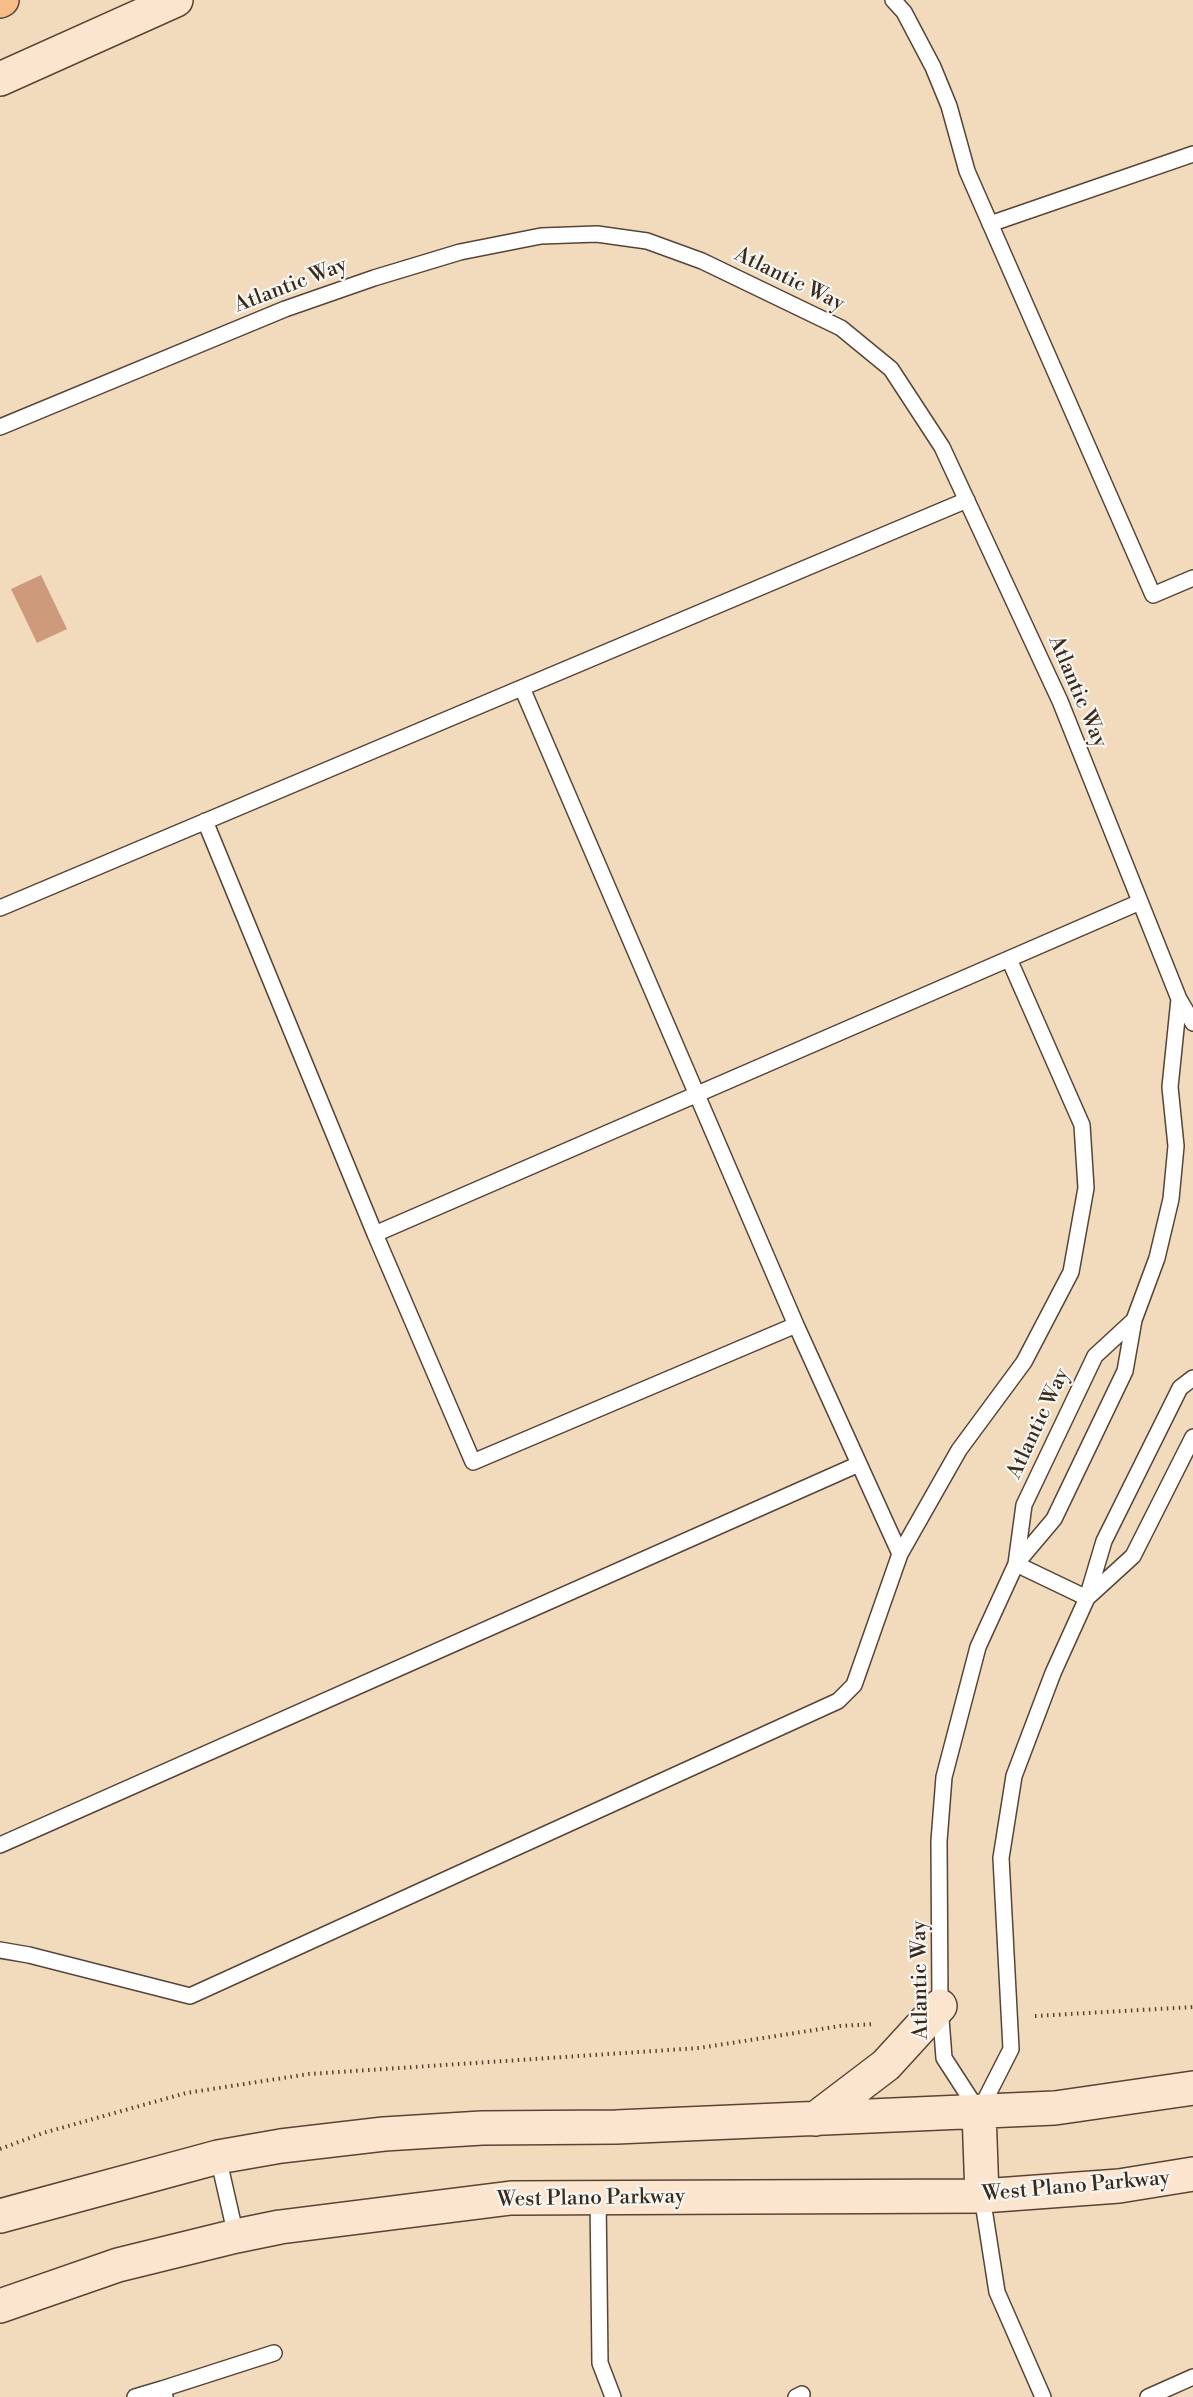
<!DOCTYPE html>
<html>
<head>
<meta charset="utf-8">
<style>
  body { margin:0 }
  canvas { display:block; background:#f2dbbd }
</style>
</head>
<body>
<canvas width="1193" height="2397"></canvas>
<script>
const ctx = document.querySelector('canvas').getContext('2d');
ctx.lineJoin = 'round';
function paint(path, color) {
  ctx.fillStyle = color;
  ctx.fill(path, 'evenodd');
}
function shape(rows) {
  const path = new Path2D();
  for (const r of rows) {
    path.moveTo(r[0], r[1]);
    for (let i = 2; i < r.length; i += 2) path.lineTo(r[i], r[i + 1]);
  }
  return path;
}
function strokePath(path, color, width, dash) {
  ctx.strokeStyle = color;
  ctx.lineWidth = width;
  ctx.lineCap = dash ? 'butt' : 'round';
  ctx.setLineDash(dash || []);
  ctx.stroke(path);
}
function write(font, color, halo, rows, align = 'center') {
  ctx.font = font + ' "Libre Bodoni",serif';
  ctx.lineWidth = 4.5;
  ctx.setLineDash([]);
  ctx.textBaseline = 'middle';
  ctx.strokeStyle = halo;
  ctx.fillStyle = color;
  for (const [text, x, y, turn = 0] of rows) {
    ctx.save();
    ctx.translate(x, y);
    ctx.rotate((+turn || 0) * Math.PI / 180);
    ctx.textAlign = isNaN(turn) ? turn : align;
    if (halo) ctx.strokeText(text, 0, 0);
    ctx.fillText(text, 0, 0);
    ctx.restore();
  }
}
paint(shape([
  [41,575,67,629,37,643,11,589]
]), '#cd9b7c');
const lane = shape([
  [893,0,904,12,933,67,949,106,967,171,1153,595,1193,578],
  [990,224,1193,154],
  [0,427,285,309,374,278,460,252,541,236,597,234,647,241,702,261,841,328,891,369,942,447,1060,701,1179,999,1193,1023],
  [522,688,796,1325],
  [205,821,375,1234],
  [0,908,967,500],
  [900,1554,959,1450,1024,1362,1071,1272,1086,1188,1082,1125,1009,959],
  [1016,1564,1024,1505,1095,1356,1134,1320],
  [1016,1564,1087,1598],
  [1087,1598,1133,1556,1193,1437],
  [0,1845,859,1464],
  [0,1950,29,1955,190,1996,838,1701,854,1685,900,1554,796,1325,473,1462,375,1234,1140,902],
  [979,2112,944,2058,940,2006,939,1841,944,1777,978,1647,1016,1564,1054,1519,1125,1371,1134,1320,1157,1258,1171,1199,1176,1146,1170,1087,1179,999],
  [979,2112,1011,2049,1001,1858,1014,1776,1053,1673,1087,1598,1104,1541,1180,1388,1193,1378],
  [218,2157,236,2236],
  [598,2196,600,2363,613,2397],
  [982,2196,997,2292,1043,2397],
  [135,2397,162,2389],
  [165,2397,162,2389,274,2353],
  [796,2397,802,2394],
  [1148,2397,1193,2377]
]);
const secondary = shape([
  [0,79,176,0],
  [979,2112,982,2196],
  [815,2119,886,2065,940,2006],
  [0,2216,218,2157,281,2146,384,2134,482,2128,616,2127,1055,2108,1193,2088],
  [0,2306,118,2265,236,2236,280,2227,511,2198,982,2196,1119,2186,1193,2174]
]);
const highway = shape([
  [0,1,2,0]
]);
strokePath(lane, '#564536', 18);
strokePath(secondary, '#564536', 36);
strokePath(highway, '#564536', 36);
strokePath(shape([
  [1035,2016,1193,2007],
  [0,2149,43,2133,186,2093,309,2074,699,2048,840,2026,875,2024]
]), '#564536', 4, [1.5, 4.5]);
strokePath(lane, '#fff', 15);
strokePath(secondary, '#fce5cf', 33);
strokePath(highway, '#f7bd88', 33);
write('21px', '#3b2a1e', '#f6f6f2', [
  ["Atlantic Way",789,280,26],
  ["Atlantic Way",291,286,-21],
  ["Atlantic Way",1077,692,67],
  ["Atlantic Way",1039,1424,-65],
  ["Atlantic Way",921,1980,-91],
  ["West Plano Parkway",1076,2187,-5],
  ["West Plano Parkway",591,2199,-1]
]);
</script>
</body>
</html>
